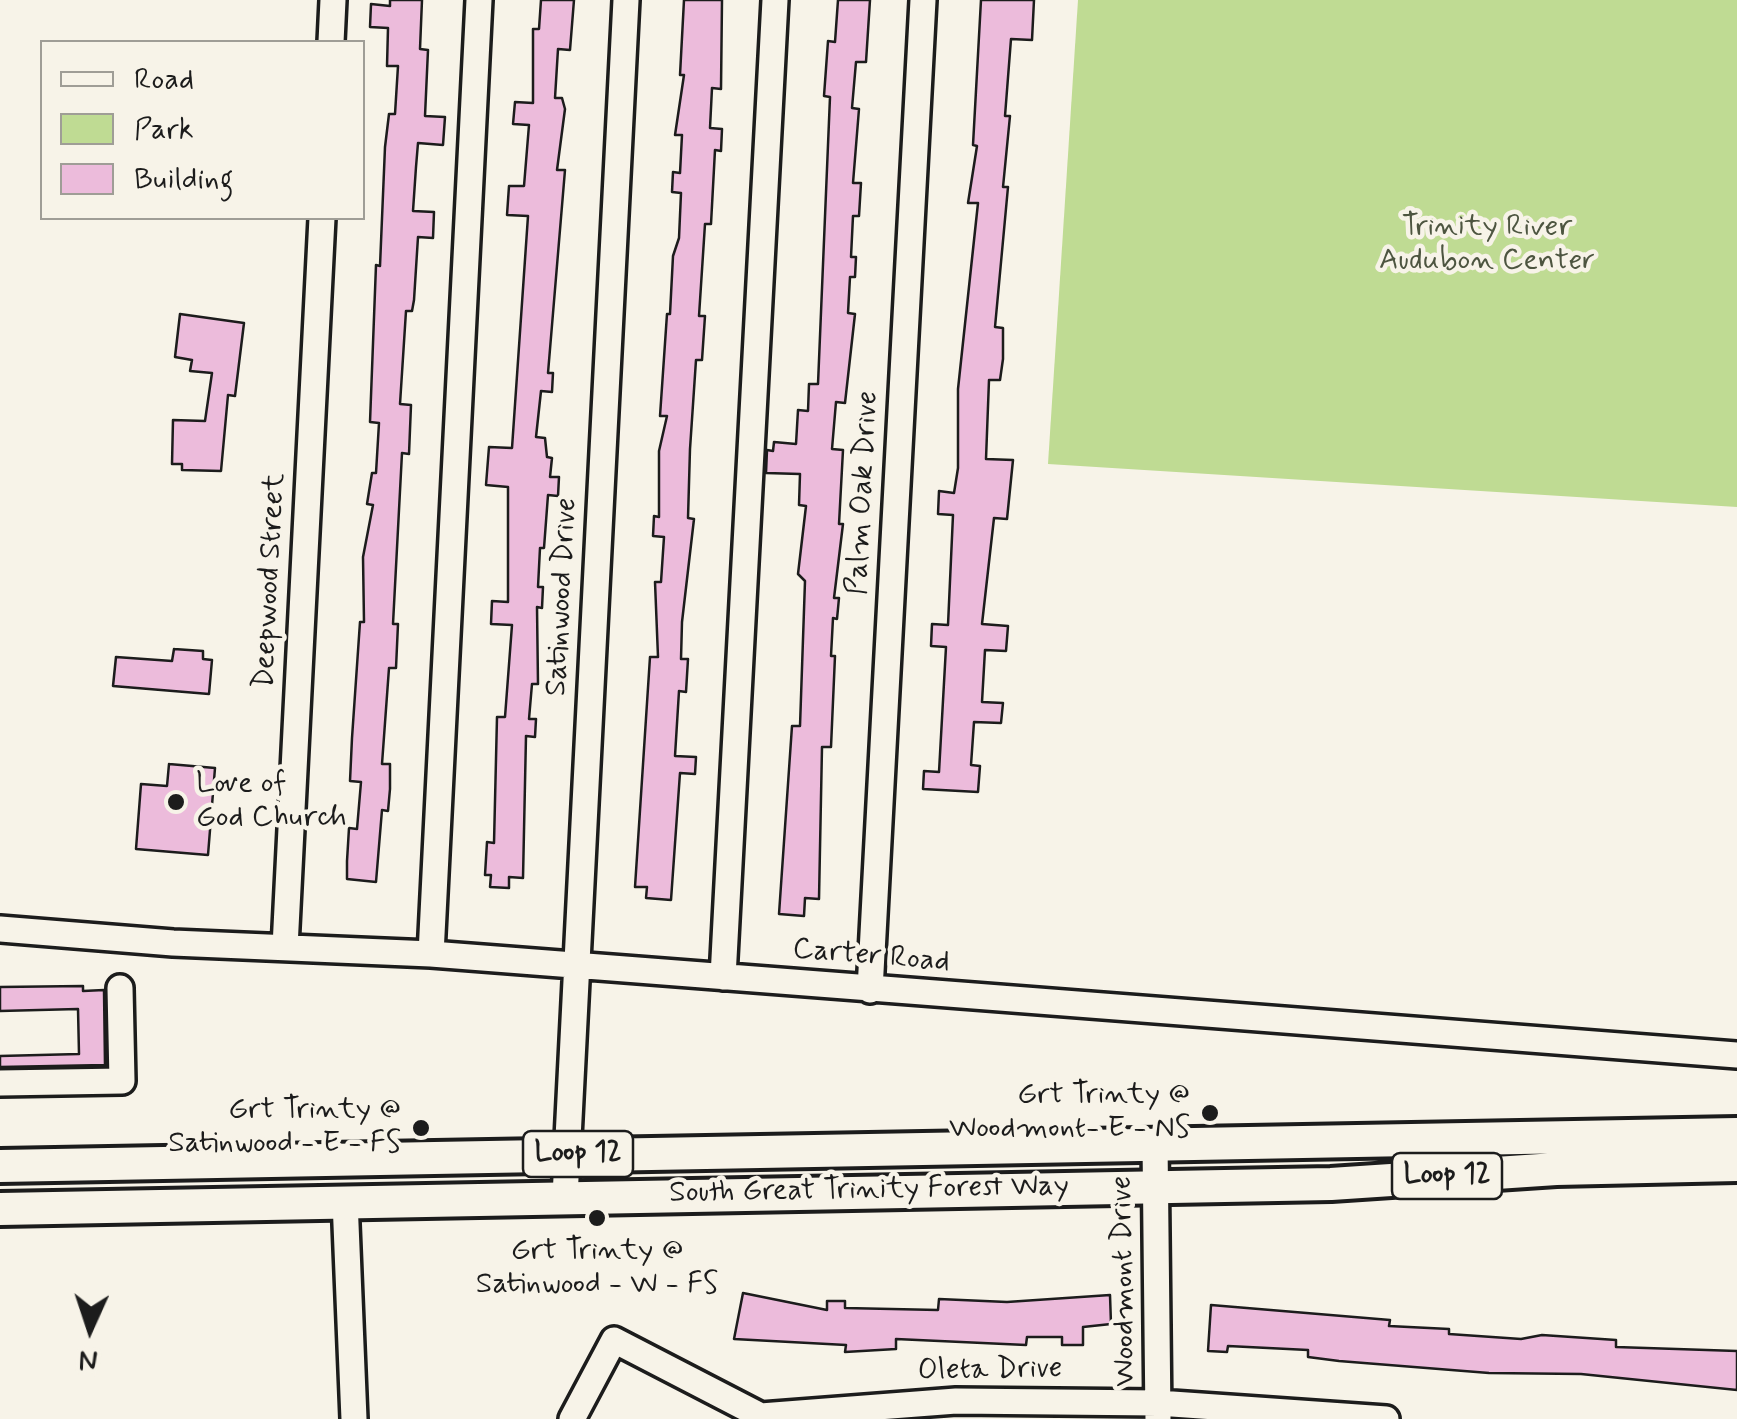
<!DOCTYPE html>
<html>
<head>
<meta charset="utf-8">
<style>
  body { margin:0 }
  #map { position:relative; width:1737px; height:1419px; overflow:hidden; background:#f7f3e8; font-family:Mynerve,sans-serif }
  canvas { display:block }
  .legend { position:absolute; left:40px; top:40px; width:325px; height:180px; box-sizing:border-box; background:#f7f3e8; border:2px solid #9f9d96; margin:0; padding:12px 18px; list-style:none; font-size:30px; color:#1c1c1c }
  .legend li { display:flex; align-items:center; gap:20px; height:50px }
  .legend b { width:50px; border:2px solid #9f9d96 }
  .north { position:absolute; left:40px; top:1279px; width:100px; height:100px; -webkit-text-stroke:8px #f7f3e8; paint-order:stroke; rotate:183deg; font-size:28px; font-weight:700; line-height:40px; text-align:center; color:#1c1c1c }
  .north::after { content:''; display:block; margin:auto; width:35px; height:45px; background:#1c1c1c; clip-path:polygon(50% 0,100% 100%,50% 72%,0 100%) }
</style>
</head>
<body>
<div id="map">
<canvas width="1737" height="1419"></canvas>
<ul class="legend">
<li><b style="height:12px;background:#f7f3e8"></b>Road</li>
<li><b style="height:28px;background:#bfdb93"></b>Park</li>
<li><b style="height:28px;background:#ecbbdb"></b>Building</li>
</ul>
<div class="north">N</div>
</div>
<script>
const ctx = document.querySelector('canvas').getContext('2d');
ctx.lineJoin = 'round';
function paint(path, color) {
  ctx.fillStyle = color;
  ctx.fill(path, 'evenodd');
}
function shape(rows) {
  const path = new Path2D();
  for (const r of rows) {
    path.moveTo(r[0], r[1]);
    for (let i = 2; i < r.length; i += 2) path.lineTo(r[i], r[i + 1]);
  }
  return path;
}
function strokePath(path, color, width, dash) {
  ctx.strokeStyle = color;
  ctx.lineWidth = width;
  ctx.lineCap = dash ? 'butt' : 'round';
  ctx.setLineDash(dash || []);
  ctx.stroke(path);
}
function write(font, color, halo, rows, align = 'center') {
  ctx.font = font + ' Mynerve,sans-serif';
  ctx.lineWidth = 9;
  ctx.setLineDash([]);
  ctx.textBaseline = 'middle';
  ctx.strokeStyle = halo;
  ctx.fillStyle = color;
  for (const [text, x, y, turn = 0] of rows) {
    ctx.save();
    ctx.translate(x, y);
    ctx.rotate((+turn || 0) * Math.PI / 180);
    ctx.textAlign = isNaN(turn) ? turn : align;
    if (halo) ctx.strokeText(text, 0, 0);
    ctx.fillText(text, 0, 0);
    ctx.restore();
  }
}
paint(shape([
  [1078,0,1737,0,1737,507,1048,464]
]), '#bfdb93');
const building = shape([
  [390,0,422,0,420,49,428,50,425,116,445,117,443,145,418,143,416,167,413,211,434,212,433,238,418,237,414,300,412,311,406,311,400,404,411,405,409,454,402,453,393,624,398,624,396,668,389,668,382,764,390,764,390,789,388,811,382,810,376,882,347,879,347,861,349,828,357,829,361,782,350,781,352,738,360,622,364,622,363,557,373,505,367,504,372,473,376,473,379,423,370,422,376,265,380,266,385,147,389,114,395,114,398,66,387,66,388,28,370,27,371,4,390,6,390,0],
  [541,0,574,0,570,50,558,49,555,98,562,98,565,109,557,170,565,170,548,373,553,373,552,392,541,391,536,437,545,438,547,457,552,458,550,477,559,477,558,496,548,495,544,548,540,548,538,587,543,587,542,608,537,607,538,684,532,684,529,719,536,719,535,737,526,736,523,878,509,877,509,888,490,887,491,875,485,875,487,842,494,843,497,717,505,717,512,625,491,624,492,601,508,602,508,487,486,485,489,447,512,448,528,216,507,215,509,186,524,186,529,125,513,124,515,102,533,103,533,29,539,29,541,0],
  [684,0,722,0,721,89,712,88,710,128,722,129,721,151,715,150,711,224,705,224,699,316,705,316,702,360,696,360,690,449,688,518,694,519,682,622,681,659,688,659,686,692,679,691,675,756,696,757,695,774,680,773,671,900,646,898,647,887,635,887,650,657,658,657,655,582,661,582,664,537,653,536,654,516,659,517,659,451,667,416,660,416,667,314,670,314,673,256,679,238,681,193,672,192,673,172,680,173,682,135,675,135,684,75,680,75,684,0],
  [838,0,870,0,866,62,856,62,852,108,859,109,853,183,861,183,859,216,853,216,851,257,856,257,855,277,850,277,848,313,855,314,845,403,836,402,832,449,843,450,839,524,843,524,834,598,839,598,837,619,833,618,831,656,835,656,831,747,822,747,819,899,805,898,804,916,779,914,792,726,800,726,805,581,798,574,806,506,799,505,800,474,766,473,767,450,773,451,774,442,796,444,798,410,808,411,809,384,818,384,830,97,824,96,828,41,835,42,838,0],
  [981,0,1034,0,1032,40,1011,39,1005,116,1010,116,1003,187,1008,187,995,327,1003,328,1003,359,1000,380,989,380,986,459,1013,460,1007,519,994,518,982,624,1008,626,1006,651,985,650,982,702,1003,703,1001,723,974,722,971,765,980,766,978,792,923,789,924,771,939,772,946,647,931,646,932,624,948,625,953,515,938,514,939,491,954,493,958,468,958,389,978,203,968,203,977,146,973,145,981,0],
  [180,314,244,323,235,396,228,395,221,471,182,470,182,464,172,464,173,420,205,421,212,373,190,371,192,360,175,357,180,314],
  [174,649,203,651,203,659,212,660,209,694,113,686,116,657,172,661,174,649],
  [169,764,215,768,208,855,136,849,141,784,167,786,169,764],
  [83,986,83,991,104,990,105,1065,0,1067,0,1056,79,1054,78,1009,0,1011,0,987,83,986],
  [743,1293,827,1310,827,1301,845,1301,845,1308,938,1310,939,1299,1007,1302,1110,1295,1111,1324,1083,1327,1083,1345,1062,1345,1062,1337,1027,1337,1026,1345,896,1339,896,1349,845,1352,846,1345,734,1339,743,1293],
  [1211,1305,1390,1320,1389,1326,1449,1329,1449,1334,1521,1339,1542,1335,1616,1340,1616,1347,1737,1351,1737,1390,1581,1374,1489,1373,1339,1361,1308,1357,1308,1350,1228,1346,1227,1352,1208,1351,1211,1305]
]);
paint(building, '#ecbbdb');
strokePath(building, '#1c1c1c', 2.5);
const minor = shape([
  [331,42,333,0],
  [0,929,173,943,431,954,1737,1055],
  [285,947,322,218],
  [431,954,479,0],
  [723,977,775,0],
  [870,990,923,0],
  [0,1083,122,1081,120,988],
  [1155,1142,1158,1419],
  [565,1197,626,0],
  [345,1200,354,1419],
  [572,1419,614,1340,761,1416,956,1401,1158,1403,1386,1419]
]);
const major = shape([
  [0,1166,1737,1134],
  [0,1209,1331,1184,1556,1169,1737,1165]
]);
strokePath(minor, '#1c1c1c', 32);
strokePath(major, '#1c1c1c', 40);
strokePath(minor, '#f7f3e8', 25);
strokePath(major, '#f7f3e8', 32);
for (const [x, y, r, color] of [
  [176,802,10,"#1c1c1c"],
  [1210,1113,10,"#1c1c1c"],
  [421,1128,10,"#1c1c1c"],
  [597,1218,10,"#1c1c1c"]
]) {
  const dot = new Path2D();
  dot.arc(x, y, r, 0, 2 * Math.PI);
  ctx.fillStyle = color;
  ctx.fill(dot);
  strokePath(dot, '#f7f3e8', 4);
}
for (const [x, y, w] of [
  [578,1154,110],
  [1447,1176,110]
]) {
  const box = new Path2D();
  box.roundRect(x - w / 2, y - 23, w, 46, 8);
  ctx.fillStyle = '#f7f3e8';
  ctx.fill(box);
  strokePath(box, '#1c1c1c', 2.5);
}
write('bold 28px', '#1c1c1c', null, [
  ["Loop 12",578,1154],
  ["Loop 12",1447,1176]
]);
write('30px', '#4d5540', '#f7f3e8', [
  ["Trinity River",1487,228],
  ["Audubon Center",1487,262]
]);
write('30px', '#1c1c1c', '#f7f3e8', [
  ["Palm Oak Drive",864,493,-87],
  ["Deepwood Street",271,581,-87],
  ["Satinwood Drive",563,597,-87],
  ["Carter Road",871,957,5],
  ["South Great Trinity Forest Way",869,1191,-1],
  ["Woodmont Drive",1125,1281,-91],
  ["Oleta Drive",990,1371,-1]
]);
write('30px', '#1c1c1c', '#f7f3e8', [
  ["Love of",196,785,"left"],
  ["God Church",196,819,"left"],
  ["Grt Trinty @",1190,1096],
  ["Woodmont- E - NS",1190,1130],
  ["Grt Trinty @",401,1111],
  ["Satinwood - E - FS",401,1145],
  ["Grt Trinty @",597,1252,"center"],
  ["Satinwood - W - FS",597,1286,"center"]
], 'right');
</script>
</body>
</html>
